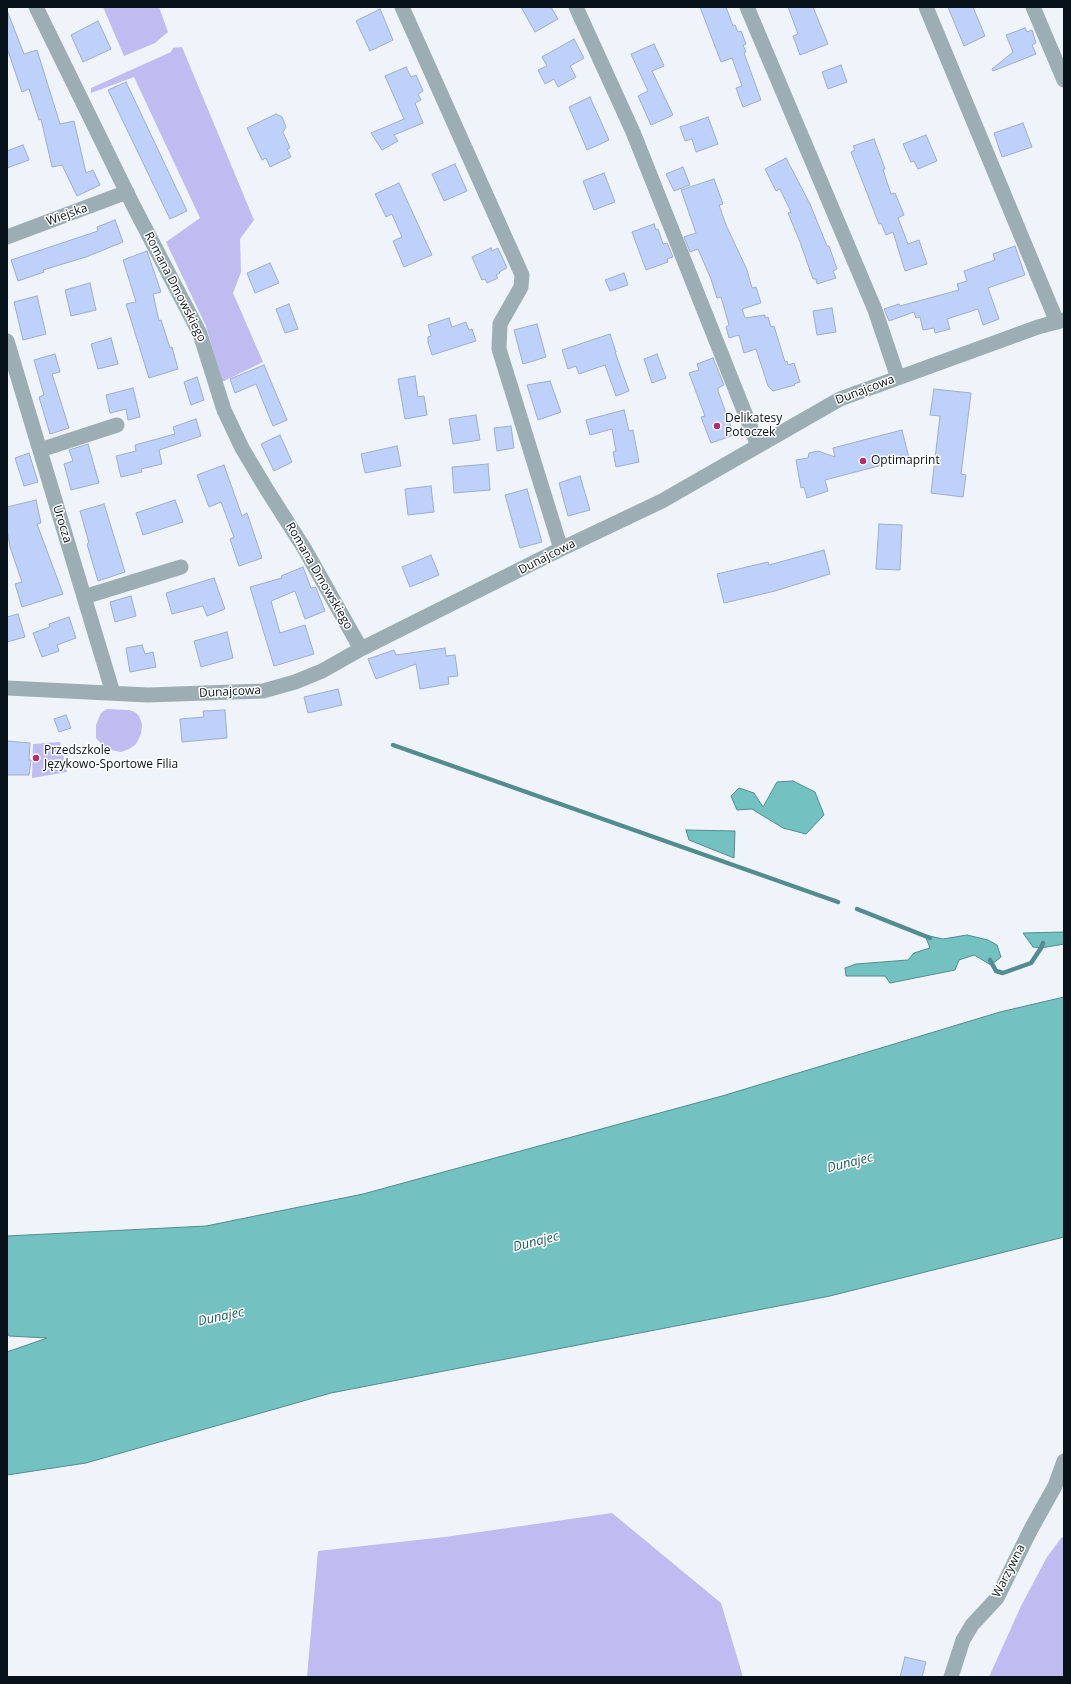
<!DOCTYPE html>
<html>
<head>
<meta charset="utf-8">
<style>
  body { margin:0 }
  #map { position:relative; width:1071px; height:1684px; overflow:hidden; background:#eef4f9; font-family:"Open Sans",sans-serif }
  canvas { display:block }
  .frame { position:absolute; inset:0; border:8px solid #061119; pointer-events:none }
</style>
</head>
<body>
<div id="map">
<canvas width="1071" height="1684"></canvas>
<div class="frame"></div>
</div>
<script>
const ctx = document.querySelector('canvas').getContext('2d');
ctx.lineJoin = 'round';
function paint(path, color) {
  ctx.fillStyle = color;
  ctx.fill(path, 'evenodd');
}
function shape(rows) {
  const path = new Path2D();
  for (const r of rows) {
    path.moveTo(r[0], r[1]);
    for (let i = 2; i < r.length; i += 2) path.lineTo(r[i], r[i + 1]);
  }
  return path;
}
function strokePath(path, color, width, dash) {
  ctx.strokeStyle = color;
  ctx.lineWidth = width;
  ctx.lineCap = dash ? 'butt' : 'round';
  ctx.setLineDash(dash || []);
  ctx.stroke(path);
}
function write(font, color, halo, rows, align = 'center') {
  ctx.font = font + ' "Open Sans",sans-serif';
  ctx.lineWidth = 3;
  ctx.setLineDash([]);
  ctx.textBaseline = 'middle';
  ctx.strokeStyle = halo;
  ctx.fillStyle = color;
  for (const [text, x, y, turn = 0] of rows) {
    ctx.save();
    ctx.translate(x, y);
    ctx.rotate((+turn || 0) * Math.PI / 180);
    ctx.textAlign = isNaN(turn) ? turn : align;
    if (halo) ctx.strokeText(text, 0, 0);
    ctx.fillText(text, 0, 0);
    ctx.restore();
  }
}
paint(shape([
  [103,7,159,7,168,32,155,43,124,56],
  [182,47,254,220,240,239,241,272,233,293,263,362,222,382,206,326,166,242,200,218,134,77,91,93,91,88,171,52,173,48],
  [107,709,129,710,135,712,139,716,142,724,141,734,136,744,129,749,121,752,111,750,103,746,96,738,96,725,101,713],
  [60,742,67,772,32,778,33,744],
  [612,1513,721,1603,743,1677,307,1677,318,1551,445,1537],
  [1062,1537,1064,1539,1064,1677,989,1677,1021,1606,1047,1557]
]), '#bfbcf1');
const water = shape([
  [793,781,815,792,824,815,806,834,783,828,752,809,737,810,731,796,739,788,754,793,763,807,777,782,793,781],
  [686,830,735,831,734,858,689,840,686,830],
  [1064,932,1064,944,1041,948,1033,947,1023,933,1064,932],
  [925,935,943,939,967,935,988,940,997,945,1001,957,991,965,974,955,959,960,955,970,890,983,885,976,846,976,845,968,856,964,908,960,914,953,930,948,925,935],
  [1064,997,1064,1237,830,1296,331,1393,86,1463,7,1475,7,1352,47,1338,9,1336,7,1332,7,1236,206,1226,363,1194,722,1096,1000,1012,1064,997]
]);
paint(water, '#73c1c1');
strokePath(water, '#528c8f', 1);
strokePath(shape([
  [393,745,838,902],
  [857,909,930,938],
  [990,960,996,971,1003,973,1031,963,1041,948,1043,943]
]), '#528c8f', 4.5);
const building = shape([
  [521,7,551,7,558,19,535,32,521,7],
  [700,7,726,7,733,26,735,25,738,32,741,31,746,44,743,45,746,52,744,53,761,100,743,107,736,88,742,86,732,58,721,62,700,7],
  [788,7,813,7,828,44,800,55,793,36,798,34,788,7],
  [948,7,973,7,985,36,964,46,948,7],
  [380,9,393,40,370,51,356,21,380,9],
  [8,13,24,54,37,50,60,124,74,121,86,173,93,170,100,185,77,196,62,165,52,167,41,119,39,120,29,89,22,92,7,48,8,13],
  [98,21,111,49,83,62,71,35,98,21],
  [1025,28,1027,32,1032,30,1036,43,1032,45,1036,54,993,71,992,69,1013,52,1006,35,1025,28],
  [574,39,584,58,570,66,576,77,558,87,554,79,545,84,538,70,547,66,542,57,574,39],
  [654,44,664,66,652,71,673,115,651,125,638,96,648,91,631,54,654,44],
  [841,65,847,82,828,89,822,72,841,65],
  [406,67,411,77,416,75,423,91,418,94,421,100,415,103,423,123,394,135,398,141,382,150,371,133,404,119,385,76,406,67],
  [126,82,187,211,170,219,108,90,126,82],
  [590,97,609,140,587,150,569,107,590,97],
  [276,114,282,117,286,127,283,132,290,148,287,149,291,157,270,167,266,158,262,160,247,128,276,114],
  [708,117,718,144,696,152,692,139,685,141,680,127,708,117],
  [1023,123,1032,147,1002,157,994,133,1023,123],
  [926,135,937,161,918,169,914,161,911,162,903,144,926,135],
  [874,139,885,169,883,170,891,194,895,193,904,215,898,218,908,244,919,240,927,264,905,271,893,232,886,235,881,223,879,224,851,152,855,150,853,146,874,139],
  [23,145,29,160,7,168,7,151,23,145],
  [786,158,810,204,827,246,829,246,837,269,833,271,836,278,817,284,816,279,813,279,800,242,788,213,791,212,780,189,776,191,765,169,786,158],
  [455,164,467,191,444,201,432,174,455,164],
  [683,167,690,185,674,191,666,174,683,167],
  [604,173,615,202,594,210,583,181,604,173],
  [714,179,723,204,719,205,726,225,747,270,752,288,756,287,761,303,742,309,745,318,765,315,765,318,768,317,771,327,774,326,785,362,787,361,788,365,794,363,800,382,794,384,795,385,773,391,768,386,756,349,744,353,739,335,729,338,726,327,729,325,721,297,717,298,711,279,698,249,690,252,684,237,696,233,681,190,714,179],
  [399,183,432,255,404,267,393,241,402,237,392,214,386,217,375,194,399,183],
  [115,220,123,242,86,257,43,270,44,272,18,281,11,260,98,231,97,227,115,220],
  [654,224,656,230,658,229,663,244,667,243,673,257,667,259,668,262,646,270,632,232,654,224],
  [1015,246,1025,275,988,288,999,319,983,325,978,309,947,319,950,329,935,333,934,328,923,330,920,317,916,318,914,312,889,321,884,309,899,304,900,306,959,290,957,284,967,281,964,271,995,260,993,254,1015,246],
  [491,248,492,251,498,248,507,268,499,272,500,273,496,275,498,278,487,283,485,279,482,280,472,257,491,248],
  [147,251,161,292,153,294,159,321,161,320,170,348,172,347,178,369,149,378,126,304,136,302,123,260,147,251],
  [270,263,279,283,255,293,247,273,270,263],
  [624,273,628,285,610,291,605,280,624,273],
  [90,283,96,310,71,316,65,290,90,283],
  [37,296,46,334,23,340,14,302,37,296],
  [289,304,298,329,285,333,276,309,289,304],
  [832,308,836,332,817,335,813,311,832,308],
  [449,318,452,327,466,322,469,330,472,329,476,341,432,355,428,342,428,337,431,336,428,325,449,318],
  [537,324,546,357,523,364,514,330,537,324],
  [610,334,616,352,615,352,629,391,616,396,605,365,579,374,576,366,568,369,562,350,610,334],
  [111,338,118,364,98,369,91,344,111,338],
  [55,354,60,372,52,374,69,428,50,434,39,397,44,395,34,360,55,354],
  [657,354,666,378,652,383,644,359,657,354],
  [713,358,724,385,718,388,718,391,734,435,711,443,701,417,705,416,689,373,699,370,697,364,713,358],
  [264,365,287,420,273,426,256,384,235,393,230,379,264,365],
  [415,376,418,397,424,396,427,415,405,419,398,379,415,376],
  [197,377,204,400,191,405,184,382,197,377],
  [550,381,561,412,538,420,527,385,550,381],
  [133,388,140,417,128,420,126,409,110,413,106,395,133,388],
  [934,389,971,393,961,474,966,475,963,497,931,493,940,416,930,415,934,389],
  [624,410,629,431,633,430,639,462,616,467,613,452,616,451,612,429,590,435,586,420,624,410],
  [476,415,480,440,453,444,449,419,476,415],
  [196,419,201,436,159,450,162,464,141,469,142,472,121,477,116,456,136,451,135,445,175,434,173,427,196,419],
  [511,426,514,448,497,451,494,428,511,426],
  [902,430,909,458,825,480,828,491,807,498,804,487,801,488,796,460,808,458,809,453,818,451,835,457,833,448,902,430],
  [280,435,292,462,274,471,261,444,280,435],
  [88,444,99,483,71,490,64,464,73,461,69,450,88,444],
  [397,446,401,466,365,473,361,454,397,446],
  [29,453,38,482,24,486,15,458,29,453],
  [488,464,490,490,454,493,452,467,488,464],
  [224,465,242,516,247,513,262,558,239,566,230,539,234,537,221,502,209,507,197,475,224,465],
  [580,476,590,510,568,516,559,483,580,476],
  [431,486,434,512,408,515,405,489,431,486],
  [527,489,542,542,520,548,505,495,527,489],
  [36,500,41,523,37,524,63,594,22,607,15,584,22,582,10,547,7,529,7,507,36,500],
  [175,500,183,522,143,535,136,513,175,500],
  [104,504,125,572,98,581,87,544,89,543,80,511,104,504],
  [879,524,902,525,900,570,876,569,879,524],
  [824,550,830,574,775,591,724,603,717,574,768,562,769,565,824,550],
  [431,555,439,575,410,587,402,567,431,555],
  [303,567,311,588,315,587,316,588,325,611,305,619,295,591,271,601,280,633,305,625,314,654,274,666,250,587,282,578,281,576,303,567],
  [214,578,225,609,207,616,203,606,172,614,166,593,214,578],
  [131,596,136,616,115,622,110,602,131,596],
  [18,614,25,637,7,642,7,617,18,614],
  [69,617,76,638,57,645,59,651,42,657,33,633,50,627,49,624,69,617],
  [227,632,233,658,201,667,194,641,227,632],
  [142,645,145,654,153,652,156,667,130,672,126,648,142,645],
  [445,648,446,656,455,655,458,676,448,677,449,684,420,689,416,664,376,679,368,659,394,650,396,655,445,648],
  [338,689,342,705,308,713,304,697,338,689],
  [225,710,227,738,182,742,180,719,204,717,203,711,225,710],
  [66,715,71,728,59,732,54,719,66,715],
  [7,741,30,743,29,760,31,760,29,775,7,775,7,741],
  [905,1657,926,1662,922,1677,900,1677,905,1657]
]);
paint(building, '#bdd1fa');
strokePath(building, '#9eadcc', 1);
strokePath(shape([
  [36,7,133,205,200,334,224,410,242,448,267,490,304,548,361,649],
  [402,7,522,275,521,287,500,324,499,349,561,549],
  [576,7,633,132,758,446],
  [747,7,875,310,898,378],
  [926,7,1057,322],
  [1033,7,1064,80],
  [7,237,127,192],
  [7,341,113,693],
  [40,450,117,425],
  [84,597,181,567],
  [7,688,148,695,263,691,295,682,322,671,361,649,561,549,662,501,840,399,1038,327,1064,320],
  [951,1677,963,1640,972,1625,997,1598,1031,1529,1055,1486,1064,1461]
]), '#9caeb4', 15);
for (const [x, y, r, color] of [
  [717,426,4,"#b52d6d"],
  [863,461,4,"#b52d6d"],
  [36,758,4,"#b52d6d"]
]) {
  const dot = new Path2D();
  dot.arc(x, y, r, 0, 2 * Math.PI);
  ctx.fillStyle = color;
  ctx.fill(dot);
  strokePath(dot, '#fff', 1.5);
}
write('12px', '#061119', '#fff', [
  ["Wiejska",67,215,-20],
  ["Romana Dmowskiego",175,287,63],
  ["Dunajcowa",865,390,-21],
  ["Urocza",62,524,73],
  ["Dunajcowa",547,557,-27],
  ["Romana Dmowskiego",319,576,60],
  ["Dunajcowa",230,692,-3],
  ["Warzywna",1009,1571,-63]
]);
write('12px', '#061119', '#fff', [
  ["Delikatesy",725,419],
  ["Potoczek",725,433],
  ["Optimaprint",871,461],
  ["Przedszkole",44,751],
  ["Językowo-Sportowe Filia",44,765]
], 'left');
write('italic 13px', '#1b5d5d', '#fff', [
  ["Dunajec",850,1163,-14],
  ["Dunajec",536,1242,-14],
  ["Dunajec",221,1317,-12]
]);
</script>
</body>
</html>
